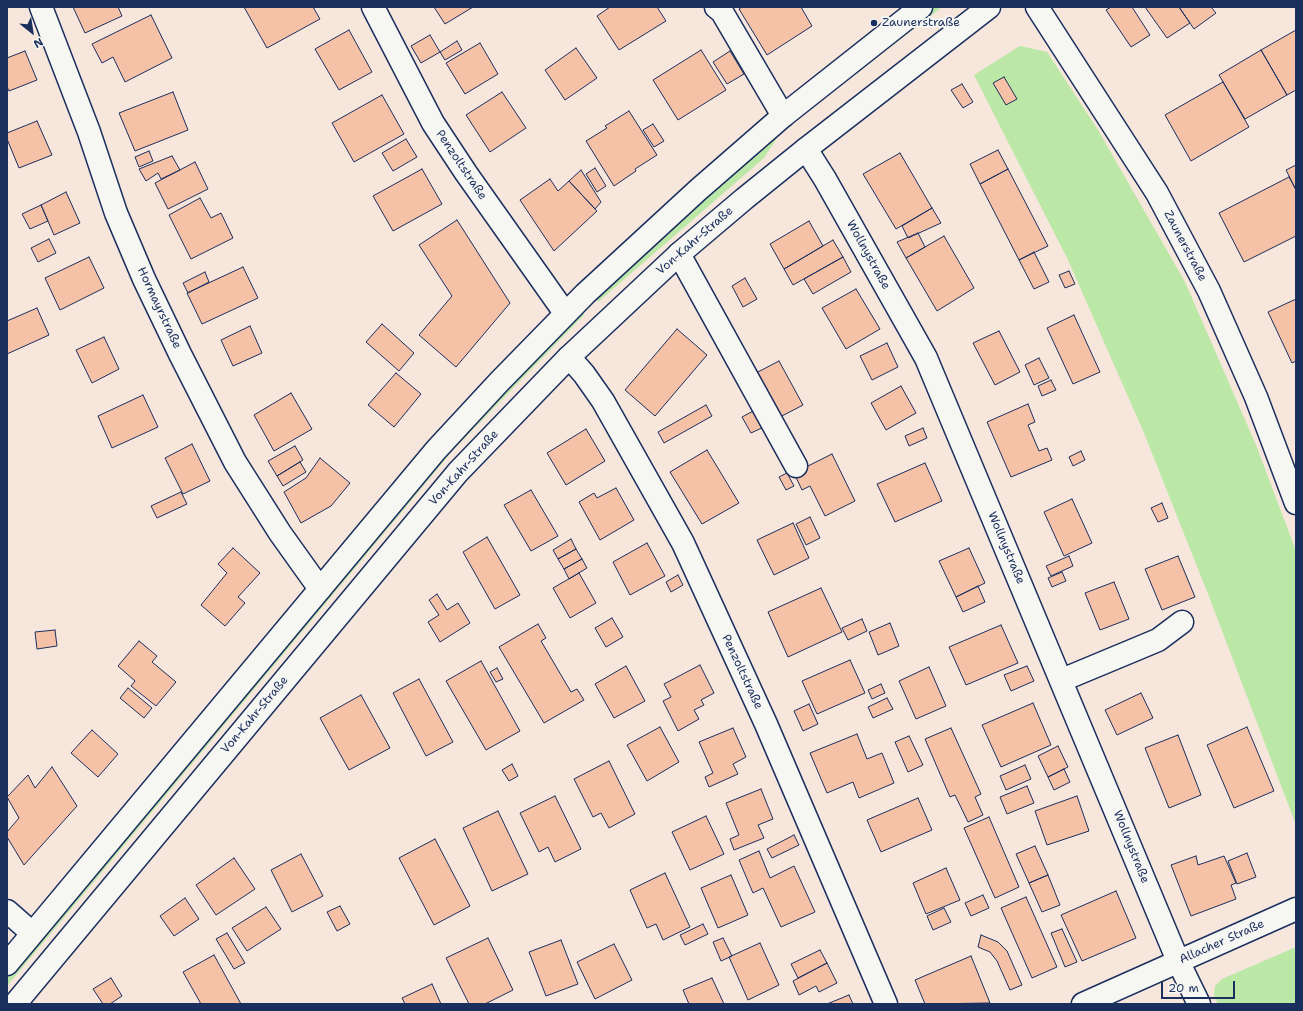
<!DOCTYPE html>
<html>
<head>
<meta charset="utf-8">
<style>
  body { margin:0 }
  #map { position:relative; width:1303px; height:1011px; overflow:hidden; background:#f6e6dc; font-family:"Shantell Sans",sans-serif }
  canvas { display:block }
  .frame { position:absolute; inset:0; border:8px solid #1b2f5e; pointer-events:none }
  .north { position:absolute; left:12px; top:12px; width:40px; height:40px; -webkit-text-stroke:3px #f6f6f2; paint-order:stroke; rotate:150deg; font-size:11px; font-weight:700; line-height:16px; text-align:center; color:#1b2f5e }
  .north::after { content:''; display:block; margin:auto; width:14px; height:18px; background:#1b2f5e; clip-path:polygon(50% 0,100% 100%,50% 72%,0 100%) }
  .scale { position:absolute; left:1161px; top:981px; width:74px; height:18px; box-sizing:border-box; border:2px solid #1b2f5e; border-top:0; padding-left:5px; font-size:12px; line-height:14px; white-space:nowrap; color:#1b2f5e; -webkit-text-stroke:3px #f6f6f2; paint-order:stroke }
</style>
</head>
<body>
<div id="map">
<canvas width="1303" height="1011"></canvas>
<div class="frame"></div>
<div class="north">N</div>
<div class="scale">20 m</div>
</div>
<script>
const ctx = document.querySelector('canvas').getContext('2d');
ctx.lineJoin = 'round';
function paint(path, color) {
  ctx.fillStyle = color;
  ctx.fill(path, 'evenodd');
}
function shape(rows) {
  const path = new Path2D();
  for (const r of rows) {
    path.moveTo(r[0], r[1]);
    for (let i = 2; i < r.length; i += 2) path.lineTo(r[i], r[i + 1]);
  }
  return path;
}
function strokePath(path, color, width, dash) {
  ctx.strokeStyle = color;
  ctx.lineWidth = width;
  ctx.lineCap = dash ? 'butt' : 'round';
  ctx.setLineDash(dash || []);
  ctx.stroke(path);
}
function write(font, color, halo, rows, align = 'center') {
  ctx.font = font + ' "Shantell Sans",sans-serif';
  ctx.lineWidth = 4;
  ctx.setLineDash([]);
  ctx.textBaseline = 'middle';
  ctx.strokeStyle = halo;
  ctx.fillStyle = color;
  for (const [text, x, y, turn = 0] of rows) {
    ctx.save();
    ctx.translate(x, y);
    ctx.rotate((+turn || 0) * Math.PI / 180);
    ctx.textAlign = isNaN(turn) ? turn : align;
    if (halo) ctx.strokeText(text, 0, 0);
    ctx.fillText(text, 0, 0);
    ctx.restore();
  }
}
paint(shape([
  [931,7,942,7,781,132,764,158,598,302,596,291,778,128],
  [1020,46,1047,52,1098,130,1185,282,1256,445,1296,551,1296,825,1208,594,1144,433,1068,260,974,75],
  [582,306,584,315,454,449,7,986,7,976,450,444],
  [1296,947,1296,1004,1218,1004,1214,996,1215,986,1222,979]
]), '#bbe8a6');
const building = shape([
  [73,7,118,7,122,16,85,33,73,7],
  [244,7,313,7,320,19,267,48,244,7],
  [434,7,473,7,445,24,434,7],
  [610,7,657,7,666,21,619,50,597,16,610,7],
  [742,7,801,7,812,26,767,55,739,9,742,7],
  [1111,7,1132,7,1150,35,1131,47,1106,10,1111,7],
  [1145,7,1179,7,1190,23,1167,38,1145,7],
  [1179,7,1211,7,1216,13,1194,29,1179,7],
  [151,15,172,58,125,82,113,57,102,63,92,44,151,15],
  [349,30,372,72,339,90,315,49,349,30],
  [1296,30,1296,90,1287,95,1261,50,1296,30],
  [430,35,440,52,421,63,411,46,430,35],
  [457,41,462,50,445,60,440,52,457,41],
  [480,43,498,74,465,94,446,63,480,43],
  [576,48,597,78,565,100,545,70,576,48],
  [701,50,726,90,678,120,653,80,701,50],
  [1261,50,1287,95,1245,119,1219,75,1261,50],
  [25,51,37,80,9,91,7,87,7,58,25,51],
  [730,51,744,74,727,84,713,62,730,51],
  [1004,77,1017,99,1006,105,993,83,1004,77],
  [1223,82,1249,127,1191,161,1165,115,1223,82],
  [962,84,973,102,963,108,951,90,962,84],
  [173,92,188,130,135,151,119,113,173,92],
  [502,92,526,128,490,152,466,115,502,92],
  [382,95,404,134,354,162,332,123,382,95],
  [629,111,657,155,635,169,636,171,614,186,586,141,607,128,605,126,629,111],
  [37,121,52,155,19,168,7,139,7,133,37,121],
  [653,124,664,141,654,147,643,130,653,124],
  [406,139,417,157,393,171,382,153,406,139],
  [998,150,1008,169,980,184,970,164,998,150],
  [149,151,153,161,139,167,135,157,149,151],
  [900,153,932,208,896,229,863,174,900,153],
  [172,156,180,170,161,179,158,173,146,181,139,169,172,156],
  [195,162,208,189,168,209,155,183,195,162],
  [1296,165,1296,190,1286,170,1296,165],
  [595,168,606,186,597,192,586,174,595,168],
  [422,169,442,204,393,231,373,196,422,169],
  [1008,169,1048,246,1019,260,980,184,1008,169],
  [581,170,601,202,595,209,569,181,581,170],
  [1289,177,1296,190,1296,236,1244,262,1219,213,1289,177],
  [550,179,558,191,569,181,597,211,554,251,520,200,550,179],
  [66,192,80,223,54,235,41,205,66,192],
  [200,198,211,218,221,213,233,238,191,259,169,215,200,198],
  [41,205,48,221,30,229,22,214,41,205],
  [932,208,941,223,908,238,902,226,932,208],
  [457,220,510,303,456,367,419,335,452,296,419,245,457,220],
  [809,221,823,246,784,269,770,244,809,221],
  [918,233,925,247,906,258,897,242,918,233],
  [944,236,974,288,937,311,906,258,944,236],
  [49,239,56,253,38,262,31,248,49,239],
  [833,240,843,257,793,285,784,269,833,240],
  [1034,252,1049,282,1034,289,1019,260,1034,252],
  [89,257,104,288,60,310,45,278,89,257],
  [843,257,851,272,813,294,804,279,843,257],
  [243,267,258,298,202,324,187,293,243,267],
  [1069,271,1075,284,1065,288,1059,275,1069,271],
  [205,272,209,282,188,293,183,283,205,272],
  [745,278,757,299,743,307,732,286,745,278],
  [856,289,880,329,846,349,822,308,856,289],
  [1296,299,1296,361,1292,363,1268,312,1296,299],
  [37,308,49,335,7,354,7,321,37,308],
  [1074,315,1100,372,1073,384,1047,328,1074,315],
  [382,324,414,353,399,371,366,342,382,324],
  [250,326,262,353,233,366,221,340,250,326],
  [677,329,707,355,655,416,625,390,677,329],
  [999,331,1020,372,995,385,973,343,999,331],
  [104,337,119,369,92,383,76,350,104,337],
  [887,343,898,367,872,380,860,356,887,343],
  [1039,358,1049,378,1034,385,1025,365,1039,358],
  [779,361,803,405,780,417,756,373,779,361],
  [396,373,421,394,394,427,368,405,396,373],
  [1051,380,1056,390,1042,396,1038,386,1051,380],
  [901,386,916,413,886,430,871,403,901,386],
  [291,393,312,429,274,451,254,415,291,393],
  [143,395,158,427,112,448,98,416,143,395],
  [1028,404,1035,422,1028,425,1039,451,1047,448,1052,460,1011,477,987,422,1028,404],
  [706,405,712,416,664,443,658,432,706,405],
  [755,410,764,427,751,433,742,417,755,410],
  [923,428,927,438,909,446,905,436,923,428],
  [586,429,605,461,566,485,547,453,586,429],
  [192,444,210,481,183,494,165,458,192,444],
  [295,446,303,460,277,476,268,461,295,446],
  [707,450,739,503,702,524,670,472,707,450],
  [1081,451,1085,460,1073,466,1069,457,1081,451],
  [832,454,855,501,825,516,810,486,802,490,794,473,832,454],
  [320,458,350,483,331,506,301,523,284,492,306,478,320,458],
  [300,462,306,472,283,486,277,476,300,462],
  [925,463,942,501,895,522,877,484,925,463],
  [787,473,794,486,786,490,779,477,787,473],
  [616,488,634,520,600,540,579,502,594,493,597,498,616,488],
  [531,490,558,536,531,551,504,505,531,490],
  [181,492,187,504,157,518,151,506,181,492],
  [1072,499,1092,543,1064,556,1044,512,1072,499],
  [1162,503,1168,518,1158,522,1151,508,1162,503],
  [810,517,820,538,806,545,796,524,810,517],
  [793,523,809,558,774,575,757,540,793,523],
  [487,537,520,595,495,609,463,552,487,537],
  [571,539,576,549,558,559,553,550,571,539],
  [647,543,665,576,630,595,613,562,647,543],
  [233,548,260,573,238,597,245,603,225,626,201,605,227,573,218,564,233,548],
  [969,548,985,583,956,597,939,561,969,548],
  [576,549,582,559,564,569,558,559,576,549],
  [1069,556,1073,566,1051,576,1046,566,1069,556],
  [1178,556,1195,597,1162,610,1145,569,1178,556],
  [582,559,587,568,569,579,564,569,582,559],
  [1062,572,1066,581,1052,587,1048,578,1062,572],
  [579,573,596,603,570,618,553,588,579,573],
  [678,575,683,585,671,592,666,582,678,575],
  [1114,582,1129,619,1100,630,1085,593,1114,582],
  [978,586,985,602,963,612,956,597,978,586],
  [821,588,842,632,788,657,768,612,821,588],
  [437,594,447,610,458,603,470,623,440,642,428,622,439,615,429,600,437,594],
  [612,618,623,637,606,647,595,628,612,618],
  [862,619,867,631,848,640,842,628,862,619],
  [890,623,899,646,878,655,869,632,890,623],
  [538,624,546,638,541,641,571,692,577,689,584,700,544,723,499,647,538,624],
  [1001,625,1018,663,966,685,949,647,1001,625],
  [55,630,57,646,37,649,35,632,55,630],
  [139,641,157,656,152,662,176,682,156,706,131,686,135,681,118,666,139,641],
  [850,660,865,693,817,714,802,681,850,660],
  [481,661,520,731,486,750,446,681,481,661],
  [700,665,714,693,701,700,704,705,694,710,699,719,678,731,663,701,671,697,664,684,700,665],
  [626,666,645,701,614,718,595,684,626,666],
  [1027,666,1034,681,1011,691,1004,675,1027,666],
  [929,667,946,706,916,719,899,681,929,667],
  [497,668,503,679,496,682,490,672,497,668],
  [419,679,453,742,426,756,393,693,419,679],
  [881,684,885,693,872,699,868,690,881,684],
  [128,688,152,708,144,718,120,698,128,688],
  [1141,693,1153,718,1117,735,1105,710,1141,693],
  [361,695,390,748,349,770,320,718,361,695],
  [887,698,893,709,873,718,868,707,887,698],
  [1033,703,1051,745,1001,767,982,725,1033,703],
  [809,704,818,724,803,731,794,711,809,704],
  [660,727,679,762,647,781,627,745,660,727],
  [1247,727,1274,791,1234,808,1207,745,1247,727],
  [733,728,746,757,733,764,738,774,709,787,705,777,713,773,699,742,733,728],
  [951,728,981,794,975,797,983,815,968,822,955,795,950,797,925,739,951,728],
  [92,730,118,754,98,777,71,753,92,730],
  [857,734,867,759,882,753,894,783,859,798,853,782,827,793,810,753,857,734],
  [1178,735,1201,795,1169,808,1145,748,1178,735],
  [909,736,923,765,908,772,895,742,909,736],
  [1058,746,1068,767,1048,777,1038,756,1058,746],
  [609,761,635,814,609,828,601,813,593,817,574,779,609,761],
  [512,764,518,776,509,781,502,770,512,764],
  [1025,765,1031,779,1006,790,1000,776,1025,765],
  [52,767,77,806,24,865,7,837,7,832,19,818,7,797,28,775,35,788,52,767],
  [1064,769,1070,782,1054,790,1048,777,1064,769],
  [1027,786,1034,803,1007,814,1000,797,1027,786],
  [761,789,773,819,758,825,764,838,734,850,730,839,739,835,726,803,761,789],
  [555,796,581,849,555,862,548,847,539,852,520,813,555,796],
  [1077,796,1089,831,1047,845,1035,811,1077,796],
  [918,798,932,830,881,852,867,820,918,798],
  [498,811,528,874,492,891,463,828,498,811],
  [706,816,724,854,690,870,672,832,706,816],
  [989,817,1019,887,995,898,964,828,989,817],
  [794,835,799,845,772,858,767,849,794,835],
  [435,839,470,906,434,925,399,858,435,839],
  [1035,846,1048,875,1029,883,1016,854,1035,846],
  [759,851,770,878,794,866,815,912,781,927,763,888,753,893,739,860,759,851],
  [1247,853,1256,877,1237,884,1228,861,1247,853],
  [301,854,323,896,292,912,271,870,301,854],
  [1196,856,1198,865,1224,856,1236,883,1231,885,1236,899,1191,916,1171,865,1196,856],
  [234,858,255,889,216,915,196,885,234,858],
  [946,868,960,900,926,914,913,883,946,868],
  [665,873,690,927,663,940,656,924,647,928,630,890,665,873],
  [731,875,748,915,718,928,701,888,731,875],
  [1048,875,1060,905,1042,912,1029,883,1048,875],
  [1116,891,1136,938,1082,961,1061,915,1116,891],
  [983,895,989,908,971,916,965,903,983,895],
  [1026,897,1057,967,1032,978,1001,908,1026,897],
  [185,898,199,919,174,936,160,916,185,898],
  [340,906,350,924,337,931,327,912,340,906],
  [266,907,281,929,247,951,232,928,266,907],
  [944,908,951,922,933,930,927,916,944,908],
  [703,924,708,934,685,945,680,935,703,924],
  [1062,929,1077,962,1065,967,1051,933,1062,929],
  [227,933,245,963,234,969,216,939,227,933],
  [981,935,998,942,1007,951,1022,985,1010,990,997,961,990,952,978,947,981,935],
  [488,938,513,990,485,1004,469,1004,446,958,488,938],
  [723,938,732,956,721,961,713,942,723,938],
  [561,940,578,984,546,996,529,952,561,940],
  [760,943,779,985,748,1000,729,957,760,943],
  [614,944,632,980,595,999,577,962,614,944],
  [820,950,827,963,798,978,791,964,820,950],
  [214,955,241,1004,201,1004,183,972,214,955],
  [971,956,990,1003,925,1004,915,980,971,956],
  [827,963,837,983,819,992,816,986,799,995,793,981,827,963],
  [111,978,122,996,110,1004,103,1004,93,989,111,978],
  [712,978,724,1004,689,1004,683,990,712,978],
  [432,984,441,1004,405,1004,402,998,432,984],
  [849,995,853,1004,827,1004,849,995]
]);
paint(building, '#f5c1a7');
strokePath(building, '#1b2f5e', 1);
const minor = shape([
  [41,7,89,132,116,213,144,279,180,354,235,462,280,533,320,589],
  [373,7,433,123,466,173,565,313],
  [716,7,722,12,783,116],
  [1037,7,1157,193,1209,291,1256,397,1296,503],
  [806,149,825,179,926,358,1178,961,1199,1004],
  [679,254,796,466],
  [569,357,584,374,603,401,683,543,766,724,886,1004],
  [1062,680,1158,640,1182,622],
  [7,911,32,933],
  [1083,1004,1296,909]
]);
const major = shape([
  [7,964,436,450,499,382,585,294,698,190,783,116,921,7],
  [15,1004,458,472,569,357,679,254,744,199,806,149,989,7]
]);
strokePath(minor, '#1b2f5e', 25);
strokePath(major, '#1b2f5e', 25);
strokePath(minor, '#f6f6f2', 22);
strokePath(major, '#f6f6f2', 22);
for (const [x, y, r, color] of [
  [874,23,4,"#1b2f5e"]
]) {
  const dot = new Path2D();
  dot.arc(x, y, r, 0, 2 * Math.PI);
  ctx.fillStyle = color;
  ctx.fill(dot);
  strokePath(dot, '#f6f6f2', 1.5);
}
write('12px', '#1b2f5e', '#f6f6f2', [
  ["Zaunerstraße",882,23]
], 'left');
write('12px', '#1b2f5e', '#f6f6f2', [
  ["Penzoltstraße",461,165,56],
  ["Von-Kahr-Straße",695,241,-41],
  ["Zaunerstraße",1185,246,62],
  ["Wollnystraße",868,255,61],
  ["Hormayrstraße",159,308,65],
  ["Von-Kahr-Straße",464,468,-48],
  ["Wollnystraße",1006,548,67],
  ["Penzoltstraße",742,672,65],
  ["Von-Kahr-Straße",255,715,-50],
  ["Wollnystraße",1131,847,68],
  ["Allacher Straße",1222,942,-24]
]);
</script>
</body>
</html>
